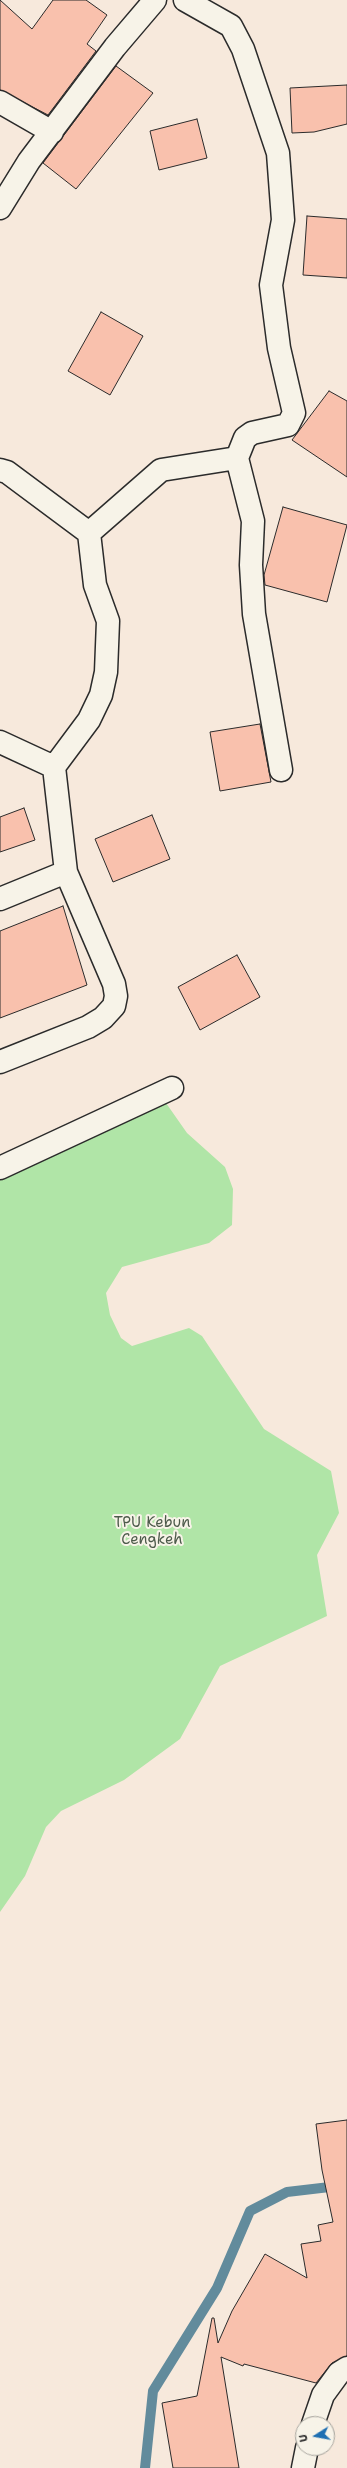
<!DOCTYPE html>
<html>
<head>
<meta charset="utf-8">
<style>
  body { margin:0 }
  #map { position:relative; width:347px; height:2468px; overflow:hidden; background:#f7e9dc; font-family:"Shantell Sans",sans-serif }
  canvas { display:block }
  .north { position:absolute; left:295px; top:2416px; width:40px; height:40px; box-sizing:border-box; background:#f7f3e8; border:1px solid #a5a39c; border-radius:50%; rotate:259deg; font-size:11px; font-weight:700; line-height:16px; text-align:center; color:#2b2b2b }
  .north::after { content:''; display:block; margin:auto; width:14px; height:18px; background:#1f6fb2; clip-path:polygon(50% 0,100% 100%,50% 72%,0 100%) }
</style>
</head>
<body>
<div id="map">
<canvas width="347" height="2468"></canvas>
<div class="north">U</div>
</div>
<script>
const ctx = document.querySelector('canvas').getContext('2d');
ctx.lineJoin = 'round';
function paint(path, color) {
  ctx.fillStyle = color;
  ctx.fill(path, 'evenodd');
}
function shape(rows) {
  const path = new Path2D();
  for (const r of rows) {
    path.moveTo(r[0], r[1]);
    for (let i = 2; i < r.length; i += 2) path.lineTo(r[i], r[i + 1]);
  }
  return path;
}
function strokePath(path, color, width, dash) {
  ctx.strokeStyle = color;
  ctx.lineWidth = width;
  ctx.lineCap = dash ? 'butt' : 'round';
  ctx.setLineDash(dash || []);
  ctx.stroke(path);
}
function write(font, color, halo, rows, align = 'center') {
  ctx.font = font + ' "Shantell Sans",sans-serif';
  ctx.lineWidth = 4;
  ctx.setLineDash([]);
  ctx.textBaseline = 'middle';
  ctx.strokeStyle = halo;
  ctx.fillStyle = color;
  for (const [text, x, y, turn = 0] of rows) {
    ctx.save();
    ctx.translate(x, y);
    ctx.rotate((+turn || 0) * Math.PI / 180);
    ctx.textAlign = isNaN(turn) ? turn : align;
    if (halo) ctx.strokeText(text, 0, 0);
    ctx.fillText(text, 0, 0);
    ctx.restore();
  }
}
paint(shape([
  [166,1103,187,1133,225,1167,233,1189,232,1225,209,1243,122,1267,106,1293,110,1315,121,1338,132,1346,189,1328,202,1336,264,1429,331,1471,339,1513,317,1555,327,1616,220,1666,180,1739,124,1780,61,1811,46,1827,25,1876,0,1912,0,1173]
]), '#b0e5a7');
strokePath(shape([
  [145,2468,153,2391,217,2288,250,2211,287,2192,347,2185]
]), '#628b9c', 10);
const building = shape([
  [0,0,32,29,53,0,86,0,107,15,87,44,96,51,48,115,0,90,0,0],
  [116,66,153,93,76,189,43,163,116,66],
  [347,85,347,124,314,132,292,133,290,88,347,85],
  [197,119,207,158,159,170,150,131,197,119],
  [307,216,347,219,347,278,303,275,307,216],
  [101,312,143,336,110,395,68,371,101,312],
  [329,391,347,401,347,477,292,440,329,391],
  [283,507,347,525,327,602,265,585,264,575,283,507],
  [260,724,271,782,220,791,210,732,260,724],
  [24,808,35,840,0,852,0,817,24,808],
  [152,815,170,859,113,882,95,839,152,815],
  [63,906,87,985,0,1018,0,931,63,906],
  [237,955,260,997,200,1030,178,987,237,955],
  [347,2120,347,2356,332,2363,316,2383,244,2364,243,2366,221,2357,239,2468,173,2468,162,2403,197,2396,212,2318,214,2318,218,2343,232,2311,265,2254,307,2278,301,2244,321,2241,318,2225,333,2222,322,2170,316,2124,347,2120]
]);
paint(building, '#f9c1ad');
strokePath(building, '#2b2b2b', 1);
const minor = shape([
  [185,0,231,26,243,49,278,153,283,220,271,285,279,348,294,413,288,425,252,433,245,438,237,458,253,521,251,565,254,614,281,770],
  [0,102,52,132],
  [0,208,29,161,115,47,155,0],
  [0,470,7,472,89,533,95,585,108,621,106,672,101,695,89,720,54,767,66,872],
  [89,533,161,470,237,458],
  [0,742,54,767],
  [0,899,66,872,114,984,116,996,114,1006,103,1018,88,1027,0,1062],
  [0,1168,172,1088],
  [313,2424,323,2395,339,2373,347,2368],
  [303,2468,307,2448]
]);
strokePath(minor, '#2b2b2b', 25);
strokePath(minor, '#f7f3e8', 22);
write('15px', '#4c5a4a', '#f7f3e8', [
  ["TPU Kebun",152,1523],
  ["Cengkeh",152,1540]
]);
</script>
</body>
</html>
